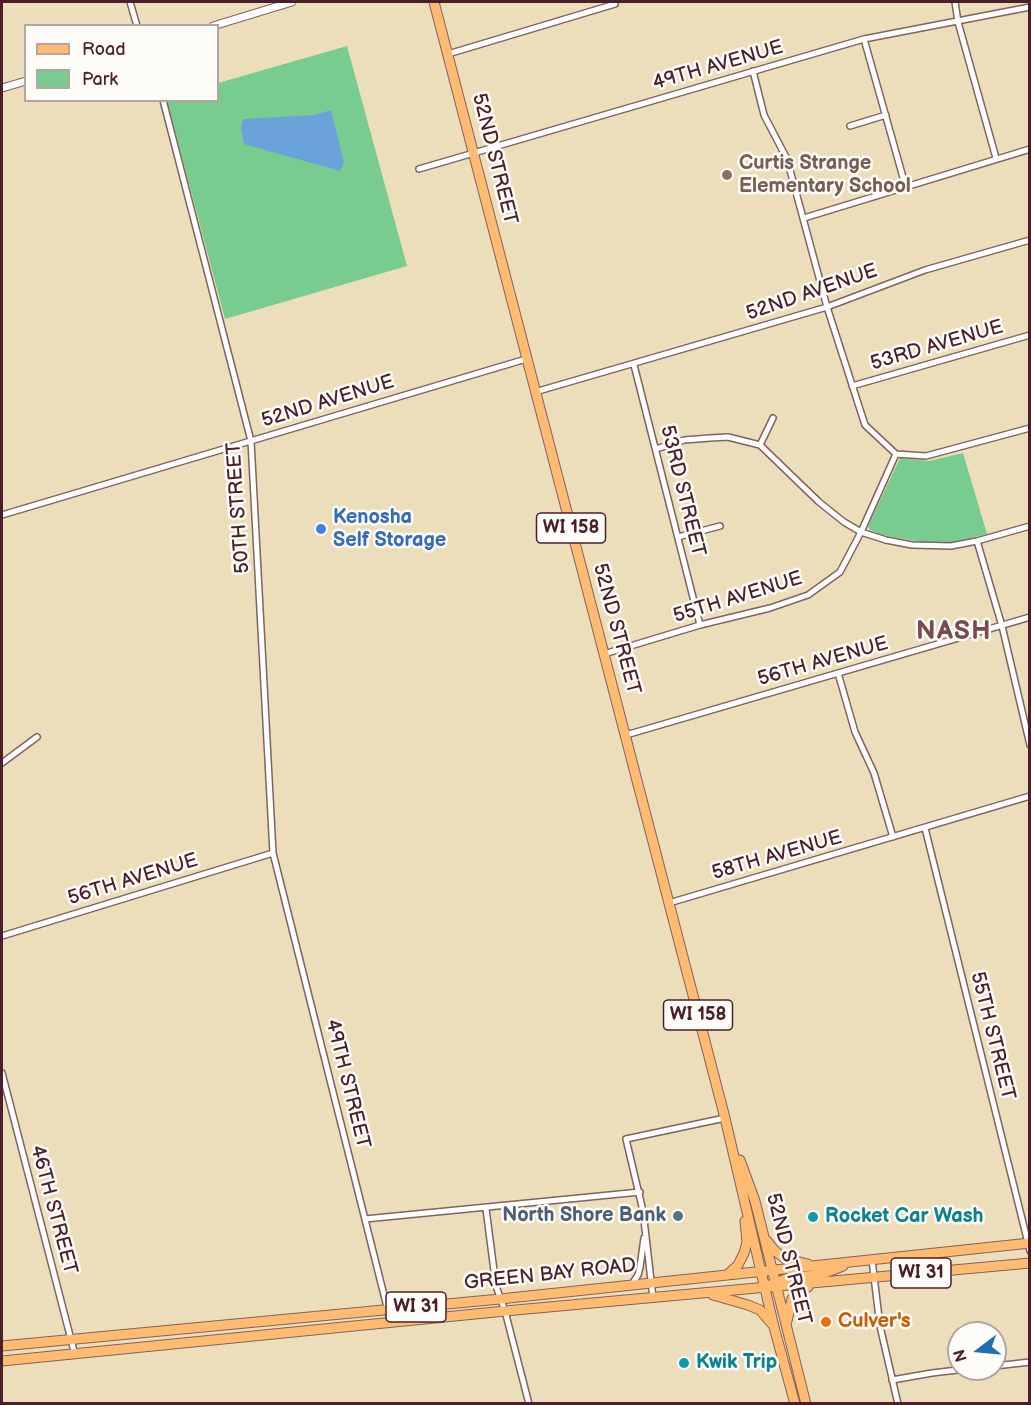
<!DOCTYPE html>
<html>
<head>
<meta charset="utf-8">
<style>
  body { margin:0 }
  #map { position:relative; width:1031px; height:1405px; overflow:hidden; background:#eddebb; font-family:"Balsamiq Sans",sans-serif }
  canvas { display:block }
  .frame { position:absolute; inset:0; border:3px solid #4a1f2b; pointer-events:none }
  .legend { position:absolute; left:24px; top:24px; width:195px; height:78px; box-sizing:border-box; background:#fdfcf7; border:2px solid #b5a4a5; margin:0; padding:8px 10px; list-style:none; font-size:18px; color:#4a1f2b }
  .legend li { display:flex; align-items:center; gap:12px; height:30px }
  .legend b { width:30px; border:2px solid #b5a4a5 }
  .north { position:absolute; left:947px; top:1321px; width:60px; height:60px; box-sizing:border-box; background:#fdfcf7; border:2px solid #b5a4a5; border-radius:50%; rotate:254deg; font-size:16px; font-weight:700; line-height:24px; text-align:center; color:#4a1f2b }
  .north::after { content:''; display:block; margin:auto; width:21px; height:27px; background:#1f6fb2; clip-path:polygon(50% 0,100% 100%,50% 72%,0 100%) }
</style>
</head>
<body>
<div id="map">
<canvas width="1031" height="1405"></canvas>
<div class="frame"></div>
<ul class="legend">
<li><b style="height:8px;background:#ffbb71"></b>Road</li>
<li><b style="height:16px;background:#78cc8f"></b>Park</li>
</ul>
<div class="north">N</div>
</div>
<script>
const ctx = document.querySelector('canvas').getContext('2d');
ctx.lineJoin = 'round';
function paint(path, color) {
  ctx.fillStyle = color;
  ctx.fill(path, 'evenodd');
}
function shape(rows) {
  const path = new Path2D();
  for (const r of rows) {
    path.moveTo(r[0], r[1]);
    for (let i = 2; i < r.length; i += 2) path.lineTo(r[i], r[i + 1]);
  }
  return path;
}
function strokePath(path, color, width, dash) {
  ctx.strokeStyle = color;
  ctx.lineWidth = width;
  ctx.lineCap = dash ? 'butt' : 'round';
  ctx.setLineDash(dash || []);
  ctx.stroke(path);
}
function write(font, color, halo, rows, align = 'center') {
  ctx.font = font + ' "Balsamiq Sans",sans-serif';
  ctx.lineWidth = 5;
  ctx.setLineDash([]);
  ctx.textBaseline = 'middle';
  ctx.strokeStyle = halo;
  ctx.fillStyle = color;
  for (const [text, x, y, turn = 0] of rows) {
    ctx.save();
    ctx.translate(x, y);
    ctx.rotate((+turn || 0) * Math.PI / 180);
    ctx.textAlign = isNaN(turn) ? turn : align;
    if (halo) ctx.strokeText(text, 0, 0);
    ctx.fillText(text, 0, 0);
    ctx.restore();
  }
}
paint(shape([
  [347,46,407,266,225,319,167,101,218,100,218,83],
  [963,453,987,534,956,542,927,543,882,535,870,530,868,526,900,458,929,461]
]), '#78cc8f');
paint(shape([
  [331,110,344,162,340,171,244,144,241,129,243,119,315,115]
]), '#6aa3d9');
const minor = shape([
  [130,2,137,26],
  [955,2,958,22,996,158],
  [864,39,906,188],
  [448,54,615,4],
  [753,71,764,115,787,159,827,307,865,425,896,454],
  [163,100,251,441,273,853,391,1323],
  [850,126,886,115],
  [419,169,864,39,1030,7],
  [804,218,1030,149],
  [634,365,700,625],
  [852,386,1030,335],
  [535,392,827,307,925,270,1030,240],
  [760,445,819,502,844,522,861,532,886,540,912,545,951,546,977,541,1030,526],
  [760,445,773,418],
  [656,449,684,440,710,438,728,437,760,445],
  [896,454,926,456,1030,428],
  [2,515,526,359],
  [678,537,720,526],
  [977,541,1002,626,1030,745],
  [604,654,700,625,770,608,808,595,840,572,861,532,896,454],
  [838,673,855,732,874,773,893,837],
  [626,735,1030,617],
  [2,763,37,737],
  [925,828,1030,1251],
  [669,903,1030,796],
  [2,936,273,853],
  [2,1073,75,1355],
  [486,1209,496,1286,505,1311,529,1404],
  [365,1219,640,1192],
  [872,1260,880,1326,898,1404],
  [632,1284,638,1275,640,1267,644,1238],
  [653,1298,643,1211,626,1139,725,1118],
  [995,1366,1030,1362],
  [892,1380,932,1373,966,1369]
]);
const tertiary = shape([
  [213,26,292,2],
  [2,88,26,81]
]);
const primary = shape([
  [434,2,725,1118,774,1327,795,1404],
  [740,1160,755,1201,806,1404],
  [767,1241,774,1250,784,1258,808,1264],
  [727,1275,738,1265,744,1253,747,1242,745,1221],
  [770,1285,786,1279,822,1274,843,1266],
  [713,1295,748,1305,760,1310,772,1324],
  [787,1321,792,1299,796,1294,808,1287],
  [2,1346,500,1299,1030,1243],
  [2,1361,505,1311,1030,1263]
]);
strokePath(minor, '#83625d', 8);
strokePath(tertiary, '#83625d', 9);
strokePath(primary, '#83625d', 11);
strokePath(minor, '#fff', 5);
strokePath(tertiary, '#fff', 7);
strokePath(primary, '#ffbb71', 9);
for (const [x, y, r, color] of [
  [727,175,6,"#8d6e63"],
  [321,529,6,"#3f7fe0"],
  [678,1216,6,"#5c6f8a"],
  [813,1217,6,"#0f9aa8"],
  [826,1322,6,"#e8710a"],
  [684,1363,6,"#0f9aa8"]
]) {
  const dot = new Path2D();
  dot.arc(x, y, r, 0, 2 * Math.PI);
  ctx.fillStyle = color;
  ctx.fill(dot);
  strokePath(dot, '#fdfcf7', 2);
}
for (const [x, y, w] of [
  [571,528,69],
  [698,1015,69],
  [921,1273,60],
  [416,1307,60]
]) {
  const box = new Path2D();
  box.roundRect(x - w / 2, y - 15, w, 30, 4.5);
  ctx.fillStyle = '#fdfcf7';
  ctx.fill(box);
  strokePath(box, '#4a1f2b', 1.5);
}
write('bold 18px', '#4a1f2b', null, [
  ["WI 158",571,528],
  ["WI 158",698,1015],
  ["WI 31",921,1273],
  ["WI 31",416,1307]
]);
write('20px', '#4a1f2b', '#fdfcf7', [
  ["49TH AVENUE",718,66,-16],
  ["52ND STREET",494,159,76],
  ["52ND AVENUE",812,293,-19],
  ["53RD AVENUE",937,346,-16],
  ["52ND AVENUE",328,402,-17],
  ["53RD STREET",682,491,76],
  ["50TH STREET",239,508,-94],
  ["55TH AVENUE",738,598,-17],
  ["52ND STREET",616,629,75],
  ["56TH AVENUE",823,662,-16],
  ["58TH AVENUE",777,856,-16],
  ["56TH AVENUE",133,880,-17],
  ["55TH STREET",992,1036,76],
  ["49TH STREET",347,1084,76],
  ["46TH STREET",53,1210,75],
  ["52ND STREET",788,1259,76],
  ["GREEN BAY ROAD",550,1275,-6]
]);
write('bold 20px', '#785e54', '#fdfcf7', [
  ["Curtis Strange",739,164],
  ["Elementary School",739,187]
], 'left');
write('bold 20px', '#366cbe', '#fdfcf7', [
  ["Kenosha",333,518],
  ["Self Storage",333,541]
], 'left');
write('bold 20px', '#4e5e75', '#fdfcf7', [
  ["North Shore Bank",666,1216]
], 'right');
write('bold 20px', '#0d838f', '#fdfcf7', [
  ["Rocket Car Wash",825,1217],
  ["Kwik Trip",696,1363]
], 'left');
write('bold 20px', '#c56008', '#fdfcf7', [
  ["Culver's",838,1322]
], 'left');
ctx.letterSpacing = '1.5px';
write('bold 26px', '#7b4a4e', '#fdfcf7', [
  ["NASH",954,632]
]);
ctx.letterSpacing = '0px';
</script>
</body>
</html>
